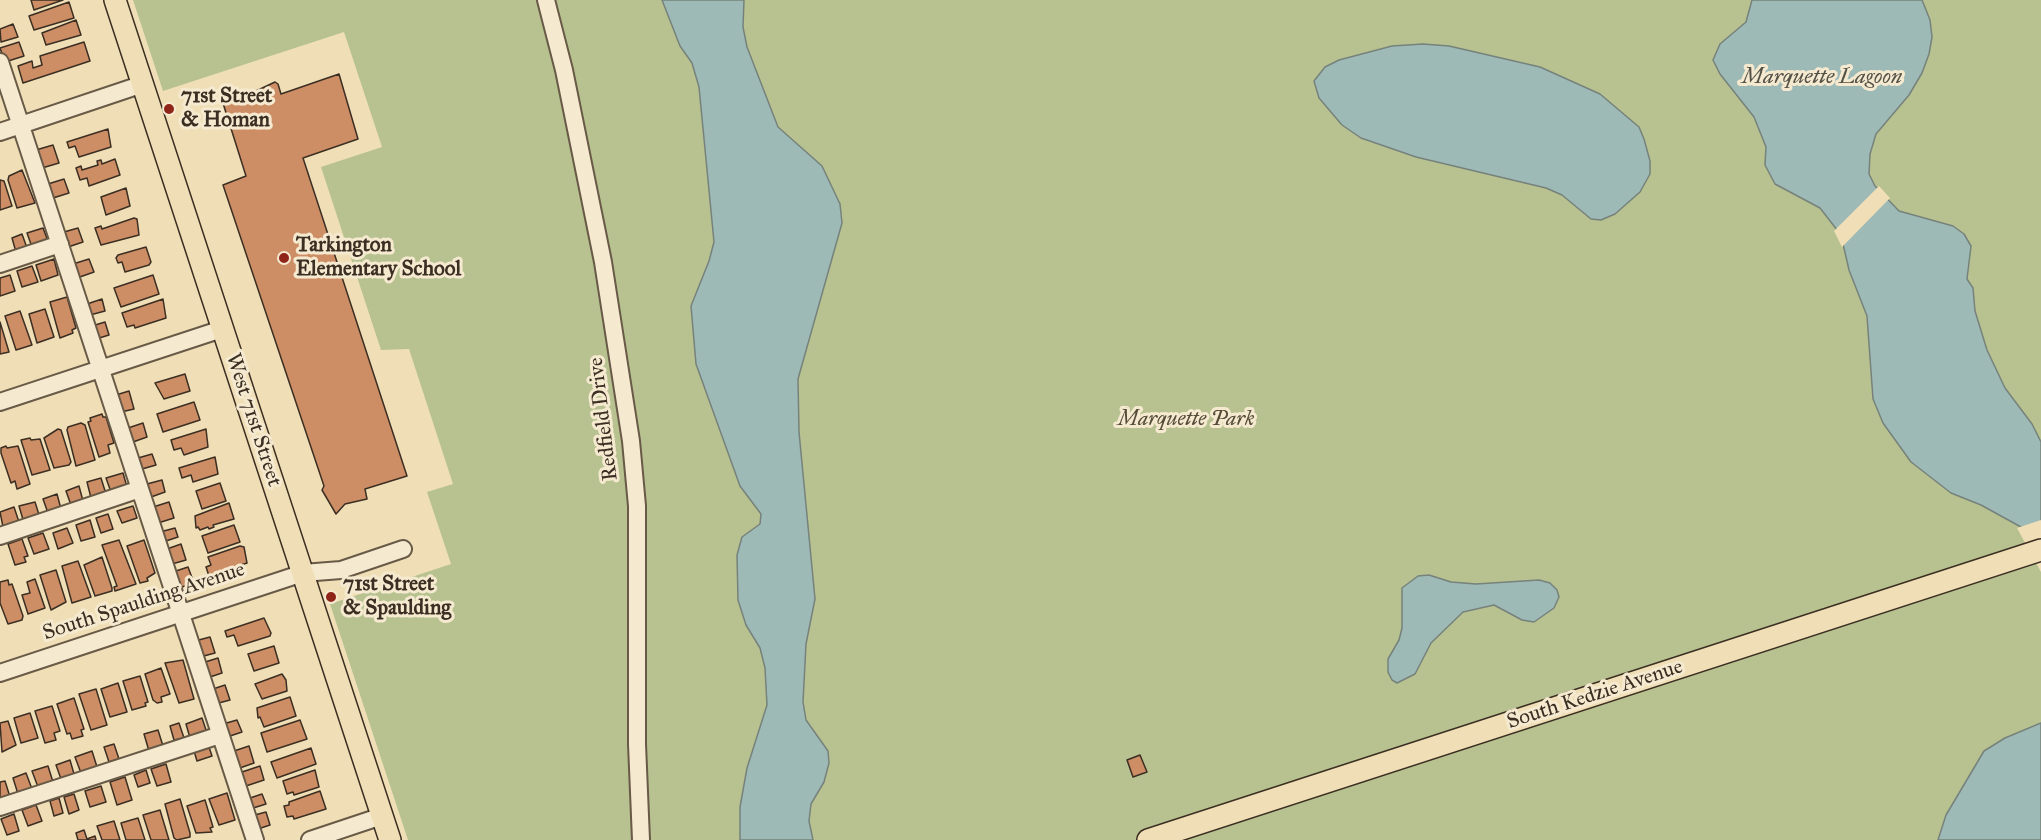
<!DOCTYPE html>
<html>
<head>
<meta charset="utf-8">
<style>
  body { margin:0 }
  canvas { display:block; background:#f0dfb6 }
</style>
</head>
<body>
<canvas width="2041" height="840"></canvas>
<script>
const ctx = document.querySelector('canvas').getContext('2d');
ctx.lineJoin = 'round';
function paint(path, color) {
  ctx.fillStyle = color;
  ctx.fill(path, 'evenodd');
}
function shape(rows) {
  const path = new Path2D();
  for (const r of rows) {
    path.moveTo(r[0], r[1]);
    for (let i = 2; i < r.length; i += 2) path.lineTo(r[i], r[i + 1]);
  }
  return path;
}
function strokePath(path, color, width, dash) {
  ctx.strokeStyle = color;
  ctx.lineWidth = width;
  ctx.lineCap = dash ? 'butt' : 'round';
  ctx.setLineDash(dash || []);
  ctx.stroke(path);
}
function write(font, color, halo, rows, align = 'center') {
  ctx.font = font + ' "IM FELL Great Primer",serif';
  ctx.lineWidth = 6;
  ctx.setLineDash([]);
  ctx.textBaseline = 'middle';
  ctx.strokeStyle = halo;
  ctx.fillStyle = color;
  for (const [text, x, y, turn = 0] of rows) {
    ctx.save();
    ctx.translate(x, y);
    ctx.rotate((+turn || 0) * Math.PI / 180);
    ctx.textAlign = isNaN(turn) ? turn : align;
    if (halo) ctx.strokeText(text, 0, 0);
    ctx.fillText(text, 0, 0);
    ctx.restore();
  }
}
paint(shape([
  [133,0,2041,0,2041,840,408,840,330,604,451,564,427,492,453,484,409,349,381,350,321,167,382,147,344,32,163,91]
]), '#b7c290');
const water = shape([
  [662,0,744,0,743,27,747,47,778,127,822,166,840,204,842,223,798,379,799,432,815,599,806,644,803,702,806,720,828,751,829,763,824,782,811,804,809,821,813,840,740,840,740,807,747,768,767,705,765,668,760,648,746,625,738,600,737,555,742,537,760,524,761,514,740,486,696,364,691,306,709,261,714,242,699,87,692,63,680,46,662,0],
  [1752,0,1922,0,1930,20,1932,37,1929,54,1922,73,1909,95,1876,134,1870,154,1869,174,1875,186,1899,211,1953,226,1964,234,1971,246,1967,279,1973,288,1975,311,1987,350,2005,388,2032,424,2041,442,2041,569,2021,527,1981,505,1951,493,1911,462,1883,423,1873,399,1867,316,1849,270,1841,235,1820,208,1775,184,1765,165,1766,147,1754,117,1720,74,1713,60,1720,44,1746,22,1752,0],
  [1423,44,1449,46,1540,67,1600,94,1639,127,1644,139,1650,161,1650,174,1640,192,1615,214,1601,220,1591,219,1562,195,1546,188,1416,157,1361,138,1342,125,1319,98,1314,81,1325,67,1339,60,1392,46,1423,44],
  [1429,575,1451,582,1476,584,1539,580,1550,583,1557,590,1559,597,1554,608,1534,622,1522,620,1494,605,1463,612,1431,643,1415,674,1397,683,1392,680,1388,672,1388,659,1399,640,1402,628,1402,588,1418,576,1429,575],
  [2041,723,2041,840,1938,840,1946,815,1984,751,2005,738,2041,723]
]);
paint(water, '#9ebab7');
strokePath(water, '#76827b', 1.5);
paint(shape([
  [1879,186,1890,198,1842,247,1834,231],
  [2041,520,2041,572,2017,528]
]), '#f0dfb6');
const building = shape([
  [31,0,63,0,34,10,31,0],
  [69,2,74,18,34,30,29,16,69,2],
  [76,20,81,35,46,45,42,33,76,20],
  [13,24,18,37,1,42,0,29,13,24],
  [19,42,24,56,5,62,0,48,19,42],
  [84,42,90,61,23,83,18,66,32,61,33,68,42,65,40,56,84,42],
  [339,74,358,139,303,158,407,476,365,489,367,499,345,504,336,514,322,490,324,486,223,185,246,176,222,100,257,96,256,91,275,82,278,84,281,94,339,74],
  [108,129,111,147,79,157,75,146,69,148,67,142,108,129],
  [53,145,59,163,42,168,36,150,53,145],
  [115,159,120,175,89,186,87,178,80,180,76,168,81,166,82,170,98,165,97,161,101,160,102,164,115,159],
  [22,170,35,203,17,208,8,180,9,176,22,170],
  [64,179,69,193,53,198,48,184,64,179],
  [0,180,4,181,12,206,0,210,0,180],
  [126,188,130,206,106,215,101,197,126,188],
  [134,218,137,219,139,235,101,245,95,228,101,226,102,229,134,218],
  [43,228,48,241,32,247,27,233,43,228],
  [78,228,83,242,68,247,64,232,78,228],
  [22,234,27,248,16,252,12,238,22,234],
  [146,247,151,262,149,265,125,272,122,262,118,263,116,258,118,255,146,247],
  [54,259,58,275,41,281,36,265,54,259],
  [89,259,94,272,77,278,73,264,89,259],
  [32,266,38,282,22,287,17,271,32,266],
  [10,275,15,291,0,296,0,278,10,275],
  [153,275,159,294,121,307,114,288,153,275],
  [67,297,76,328,72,330,73,333,60,338,50,302,67,297],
  [102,299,105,311,90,315,87,304,102,299],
  [163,299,166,318,135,328,134,325,127,327,122,313,163,299],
  [45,309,54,337,37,343,29,314,45,309],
  [20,311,32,345,16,350,5,316,20,311],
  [0,322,9,352,0,354,0,322],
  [105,322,109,335,96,339,92,326,105,322],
  [185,374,190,391,164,399,155,383,185,374],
  [129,391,134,409,121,412,116,395,129,391],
  [194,402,200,420,163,432,157,414,194,402],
  [102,414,103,417,106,417,114,443,108,445,110,453,99,457,88,422,91,421,90,418,102,414],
  [81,423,85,425,95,460,76,466,67,430,68,427,81,423],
  [143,423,147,437,133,442,128,428,143,423],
  [58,429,61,430,71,462,69,465,54,468,44,438,58,429],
  [206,429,208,447,184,455,181,448,174,450,171,440,206,429],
  [30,438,31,440,40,439,50,470,32,475,21,440,30,438],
  [6,446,7,448,18,446,30,484,17,489,15,481,11,483,1,453,1,448,6,446],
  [152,454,156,465,142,469,138,458,152,454],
  [215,457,218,474,193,482,191,475,182,478,179,468,215,457],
  [123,473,127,487,111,492,106,478,123,473],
  [101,478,106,494,91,498,87,482,101,478],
  [162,480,165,492,151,497,147,484,162,480],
  [220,483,226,501,202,509,196,491,220,483],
  [79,486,83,501,71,505,66,491,79,486],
  [57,494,61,509,48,513,43,499,57,494],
  [35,502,40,518,24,523,19,506,35,502],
  [169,502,174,518,158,523,153,507,169,502],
  [229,503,234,519,213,525,214,527,209,529,208,527,200,530,198,527,196,528,195,516,229,503],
  [133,506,137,518,122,523,117,511,133,506],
  [14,507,19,522,3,527,0,512,14,507],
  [108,514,113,529,101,533,96,518,108,514],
  [90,520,95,537,81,541,76,525,90,520],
  [234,525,240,542,208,553,202,536,234,525],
  [67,528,73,543,58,549,53,533,67,528],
  [175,528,178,537,163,542,160,532,175,528],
  [43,533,49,549,34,554,28,538,43,533],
  [22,539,28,556,24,557,26,562,15,565,8,544,22,539],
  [119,540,136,584,115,591,114,587,117,586,102,545,119,540],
  [144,540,155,573,147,578,148,581,140,583,127,546,144,540],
  [181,544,186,560,172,564,167,549,181,544],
  [240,546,244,547,247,563,209,576,206,567,211,565,208,557,240,546],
  [102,557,112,588,112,591,95,596,84,565,102,557],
  [78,561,91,597,72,603,62,566,78,561],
  [188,567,194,583,179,588,173,572,188,567],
  [56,570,66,602,51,610,40,575,56,570],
  [35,579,45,608,28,614,22,595,30,593,27,582,35,579],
  [8,580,9,585,12,584,23,616,22,620,8,624,0,603,0,582,8,580],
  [264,618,271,633,270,636,238,646,234,635,227,637,225,631,264,618],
  [210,637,215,653,200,657,195,641,210,637],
  [274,646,279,663,254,671,248,654,274,646],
  [218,658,222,673,207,678,202,663,218,658],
  [183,660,194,699,179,703,165,663,183,660],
  [161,668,170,694,161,697,162,702,157,703,153,700,145,674,161,668],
  [282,674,286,680,287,691,262,699,255,684,282,674],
  [140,676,148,702,145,703,146,706,132,710,123,681,140,676],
  [118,683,127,712,110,717,101,689,118,683],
  [225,685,230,700,215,704,210,690,225,685],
  [96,689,107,725,91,730,79,694,96,689],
  [290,697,296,716,264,727,260,717,258,718,257,708,290,697],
  [74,698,84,729,81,730,83,736,72,739,70,733,67,734,57,704,74,698],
  [52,706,60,731,54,733,56,740,45,743,35,711,52,706],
  [30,713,38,738,21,743,14,718,30,713],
  [202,718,207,733,190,738,186,724,202,718],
  [237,720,242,732,227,737,223,724,237,720],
  [300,720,307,739,267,752,261,733,300,720],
  [8,721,16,745,2,752,0,723,8,721],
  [179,723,184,738,174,740,170,726,179,723],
  [158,730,163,746,149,751,144,734,158,730],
  [114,744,119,759,109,762,104,747,114,744],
  [249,746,254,763,237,769,231,752,249,746],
  [209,747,212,756,197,761,194,751,209,747],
  [311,748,316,764,277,778,271,762,311,748],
  [92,751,97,767,81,773,75,757,92,751],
  [1140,755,1147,772,1133,777,1127,760,1140,755],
  [70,760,74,774,61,779,56,765,70,760],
  [166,764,171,782,157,786,151,769,166,764],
  [48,766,53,782,38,787,32,771,48,766],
  [260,766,264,780,243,787,239,773,260,766],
  [146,770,150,783,138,787,134,775,146,770],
  [315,770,319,787,294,795,293,792,287,794,283,781,315,770],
  [26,773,32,789,18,794,13,778,26,773],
  [125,777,132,800,117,805,110,782,125,777],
  [5,781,10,797,0,800,0,782,5,781],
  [101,786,106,802,90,807,85,791,101,786],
  [320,791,326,809,294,819,293,816,287,817,284,806,289,805,289,802,320,791],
  [227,793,235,820,219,825,209,799,227,793],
  [74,794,79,810,69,814,64,797,74,794],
  [262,794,266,804,250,809,247,799,262,794],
  [59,798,63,813,54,816,50,801,59,798],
  [180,799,190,833,190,837,177,840,174,838,165,804,180,799],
  [205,800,213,827,210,828,212,832,196,833,187,806,205,800],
  [36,805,42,821,28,826,22,810,36,805],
  [160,810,169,840,151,840,143,815,160,810],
  [266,812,270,825,255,830,251,816,266,812],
  [14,814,19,831,7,835,1,819,14,814],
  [138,818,145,840,126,840,121,823,138,818],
  [114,821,120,840,102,840,97,826,114,821],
  [84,830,87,839,95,836,96,840,78,840,76,833,84,830]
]);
paint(building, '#cd8e66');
strokePath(building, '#3b2e22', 1.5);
const minor = shape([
  [546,0,564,70,603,262,631,441,637,506,637,744,641,840],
  [0,62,255,840],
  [0,132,143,84],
  [0,264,60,244],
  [0,402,222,329],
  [0,536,140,489],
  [0,673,303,573,341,570,403,549],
  [0,807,220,735],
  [310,840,382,816]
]);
const major = shape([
  [115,0,390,840],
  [1148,840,2041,550]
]);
strokePath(minor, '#685a47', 20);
strokePath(major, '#3b2e22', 24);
strokePath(minor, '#f5ead0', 16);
strokePath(major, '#f0dfb6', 21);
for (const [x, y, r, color] of [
  [169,109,6,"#8f2418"],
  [284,258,6,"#8f2418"],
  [331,597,6,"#8f2418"]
]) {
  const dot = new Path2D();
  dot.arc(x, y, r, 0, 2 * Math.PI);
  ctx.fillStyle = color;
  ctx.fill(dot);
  strokePath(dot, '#f5ead0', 2);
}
write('bold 21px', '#3b2e22', '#f5ead0', [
  ["71st Street",181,97],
  ["& Homan",181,121],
  ["Tarkington",296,246],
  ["Elementary School",296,270],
  ["71st Street",343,585],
  ["& Spaulding",343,609]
], 'left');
write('21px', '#3b2e22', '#f5ead0', [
  ["Redfield Drive",604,419,-97],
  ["West 71st Street",253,420,72],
  ["South Spaulding Avenue",144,602,-18],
  ["South Kedzie Avenue",1595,695,-18]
]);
write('italic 21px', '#544c38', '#f5ead0', [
  ["Marquette Park",1186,420]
]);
write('italic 22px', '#545147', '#f5ead0', [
  ["Marquette Lagoon",1822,78]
]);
</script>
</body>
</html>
